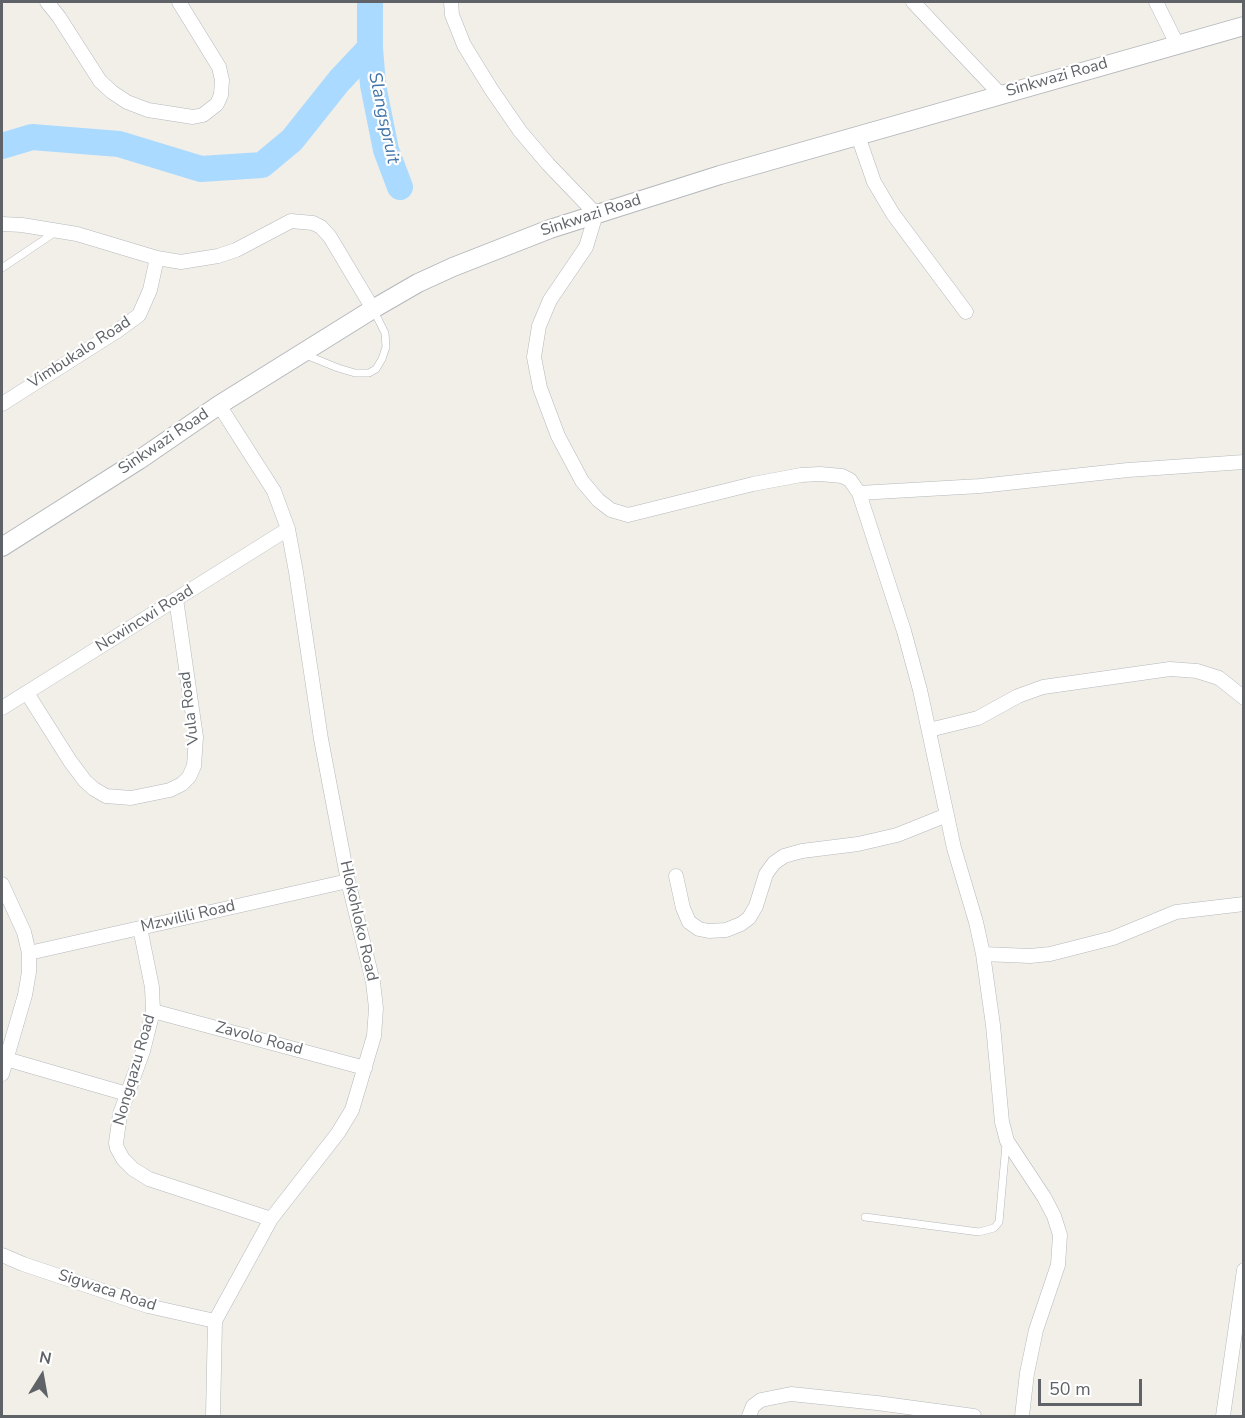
<!DOCTYPE html>
<html>
<head>
<meta charset="utf-8">
<style>
  body { margin:0 }
  #map { position:relative; width:1245px; height:1418px; overflow:hidden; background:#f1efe8; font-family:"Nunito Sans",sans-serif }
  canvas { display:block }
  .frame { position:absolute; inset:0; border:3px solid #5f6368; pointer-events:none }
  .north { position:absolute; left:12px; top:1346px; width:60px; height:60px; -webkit-text-stroke:4px #fff; paint-order:stroke; rotate:11deg; font-size:16px; font-weight:700; line-height:24px; text-align:center; color:#5f6368 }
  .north::after { content:''; display:block; margin:auto; width:21px; height:27px; background:#5f6368; clip-path:polygon(50% 0,100% 100%,50% 72%,0 100%) }
  .scale { position:absolute; left:1038px; top:1379px; width:104px; height:27px; box-sizing:border-box; border:3px solid #5f6368; border-top:0; padding-left:8px; font-size:18px; line-height:21px; white-space:nowrap; color:#5f6368; -webkit-text-stroke:4px #fff; paint-order:stroke }
</style>
</head>
<body>
<div id="map">
<canvas width="1245" height="1418"></canvas>
<div class="frame"></div>
<div class="north">N</div>
<div class="scale">50 m</div>
</div>
<script>
const ctx = document.querySelector('canvas').getContext('2d');
ctx.lineJoin = 'round';
function shape(rows) {
  const path = new Path2D();
  for (const r of rows) {
    path.moveTo(r[0], r[1]);
    for (let i = 2; i < r.length; i += 2) path.lineTo(r[i], r[i + 1]);
  }
  return path;
}
function strokePath(path, color, width, dash) {
  ctx.strokeStyle = color;
  ctx.lineWidth = width;
  ctx.lineCap = dash ? 'butt' : 'round';
  ctx.setLineDash(dash || []);
  ctx.stroke(path);
}
function write(font, color, halo, rows, align = 'center') {
  ctx.font = font + ' "Nunito Sans",sans-serif';
  ctx.lineWidth = 4.5;
  ctx.setLineDash([]);
  ctx.textBaseline = 'middle';
  ctx.strokeStyle = halo;
  ctx.fillStyle = color;
  for (const [text, x, y, turn = 0] of rows) {
    ctx.save();
    ctx.translate(x, y);
    ctx.rotate((+turn || 0) * Math.PI / 180);
    ctx.textAlign = isNaN(turn) ? turn : align;
    if (halo) ctx.strokeText(text, 0, 0);
    ctx.fillText(text, 0, 0);
    ctx.restore();
  }
}
strokePath(shape([
  [370,48,373,85,386,150,400,187],
  [2,146,32,137,119,144,201,169,262,165,292,140,339,81,370,48,370,2]
]), '#aadaff', 26);
const service = shape([
  [2,268,57,231],
  [306,355,338,368,355,373,369,373,376,369,382,359,386,347,385,333,373,309],
  [865,1217,979,1232,994,1228,999,1222,1006,1144]
]);
const minor = shape([
  [47,2,59,17,100,81,112,92,127,102,148,110,193,117,203,115,217,104,221,95,222,80,219,67,179,2],
  [451,2,452,15,464,45,491,89,520,131,548,164,596,214,586,247,550,300,539,326,534,357,540,388,558,436,582,481,598,500,611,510,628,515,753,484,801,475,820,474,842,476,850,480,859,493,904,631,920,690,954,848,976,922,983,954,993,1025,1002,1122,1007,1141,1044,1197,1054,1216,1060,1235,1058,1265,1036,1330,1027,1373,1022,1416],
  [913,2,1000,94],
  [1156,2,1177,44],
  [858,136,874,182,893,214,966,312],
  [2,224,22,225,77,234,157,258,181,262,218,256,236,250,291,221,313,223,321,227,330,237,373,309],
  [2,404,117,331,139,315,150,290,157,258],
  [859,493,980,486,1128,470,1244,462],
  [27,693,70,761,85,781,94,789,106,796,131,798,170,790,182,784,189,777,194,766,196,737,176,599],
  [2,708,288,529],
  [929,730,978,718,1018,696,1043,687,1170,669,1197,671,1219,678,1244,698],
  [676,876,683,908,689,922,699,929,709,931,726,930,741,924,749,918,756,906,766,874,774,863,784,856,802,851,858,844,897,835,947,815],
  [2,884,24,932,29,953,29,972,25,995,2,1074],
  [140,928,152,987,153,1011,143,1051,120,1114,116,1143,117,1148,123,1159,133,1169,149,1179,271,1219],
  [29,953,348,881],
  [983,954,1030,956,1050,954,1113,938,1176,912,1244,904],
  [153,1011,365,1068],
  [6,1059,127,1094],
  [2,1255,23,1264,148,1306,215,1321],
  [213,1416,215,1321,271,1219,338,1133,352,1110,374,1036,376,1008,373,982,348,881,321,739,296,572,288,529,274,491,219,405],
  [749,1416,753,1406,761,1400,791,1394,877,1403,974,1416],
  [1223,1416,1244,1270]
]);
const tertiary = shape([
  [2,547,139,460,219,405,373,309,418,283,453,267,550,229,720,175,1244,26]
]);
strokePath(service, '#b5b8bc', 8);
strokePath(minor, '#b5b8bc', 15);
strokePath(tertiary, '#b5b8bc', 20);
strokePath(service, '#fff', 7);
strokePath(minor, '#fff', 14);
strokePath(tertiary, '#fff', 18);
write('16px', '#5f6368', '#fff', [
  ["Sinkwazi Road",1057,78,-16],
  ["Sinkwazi Road",591,216,-18],
  ["Vimbukalo Road",80,353,-33],
  ["Sinkwazi Road",164,442,-34],
  ["Ncwincwi Road",145,619,-32],
  ["Vula Road",190,708,-97],
  ["Mzwilili Road",188,917,-13],
  ["Hlokohloko Road",358,921,77],
  ["Zavolo Road",259,1039,15],
  ["Nongqazu Road",135,1070,-74],
  ["Sigwaca Road",107,1291,18]
]);
write('italic 18px', '#4174aa', '#fff', [
  ["Slangspruit",383,118,78]
]);
</script>
</body>
</html>
